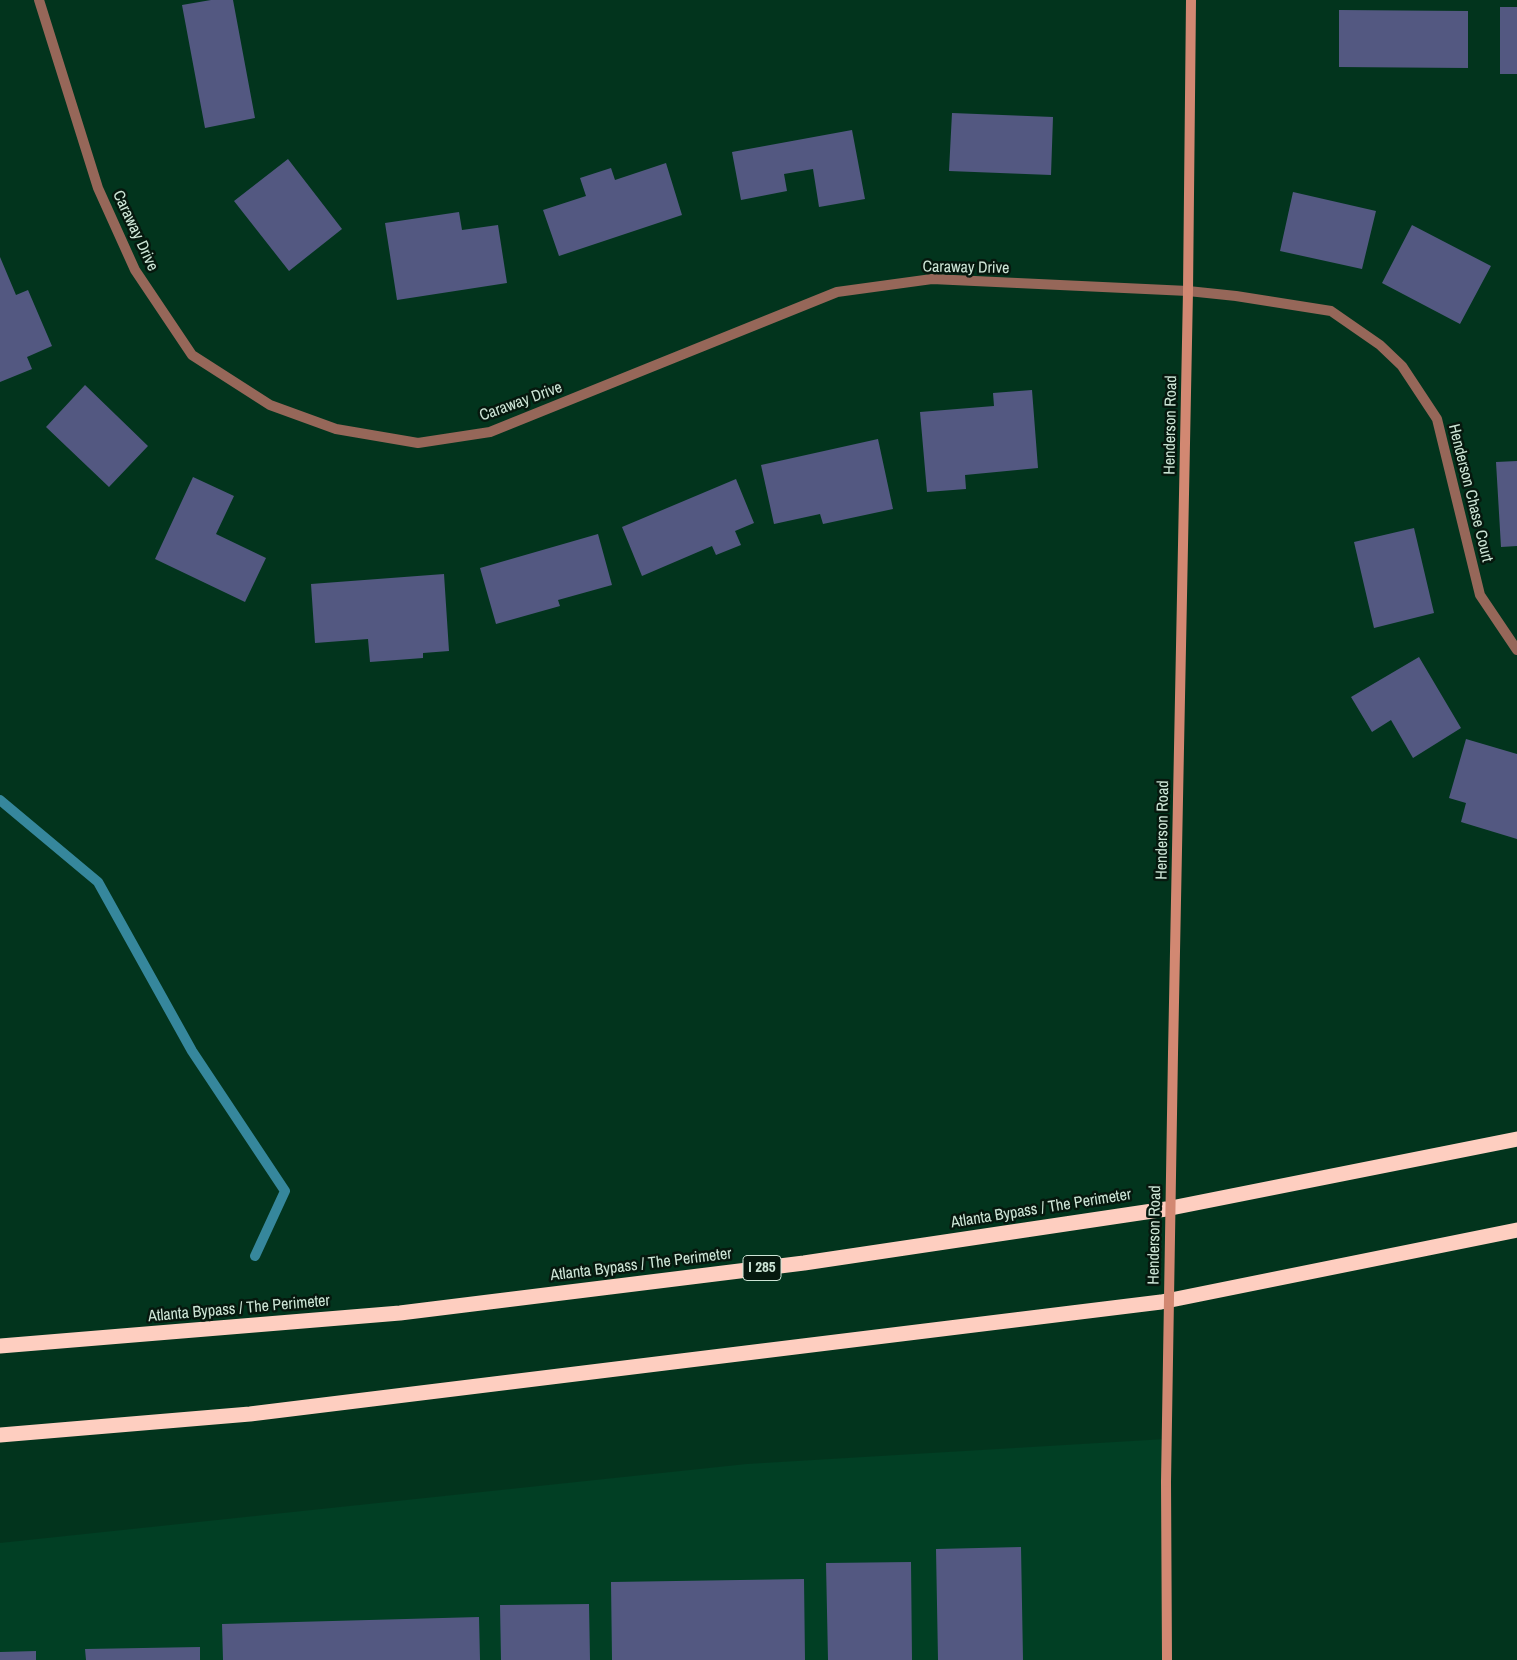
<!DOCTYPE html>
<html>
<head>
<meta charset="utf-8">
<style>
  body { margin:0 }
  canvas { display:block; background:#02341d }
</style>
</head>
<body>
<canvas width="1517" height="1660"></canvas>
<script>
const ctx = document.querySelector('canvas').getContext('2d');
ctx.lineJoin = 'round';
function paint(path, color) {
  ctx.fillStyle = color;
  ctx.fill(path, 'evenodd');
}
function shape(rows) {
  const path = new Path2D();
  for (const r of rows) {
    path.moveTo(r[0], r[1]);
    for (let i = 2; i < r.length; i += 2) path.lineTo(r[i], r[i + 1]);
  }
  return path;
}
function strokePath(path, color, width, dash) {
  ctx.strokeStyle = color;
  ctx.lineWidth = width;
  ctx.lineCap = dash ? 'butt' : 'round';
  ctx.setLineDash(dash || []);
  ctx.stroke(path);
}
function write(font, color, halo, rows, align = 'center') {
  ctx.font = font + ' "Archivo Narrow",sans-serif';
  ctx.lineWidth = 5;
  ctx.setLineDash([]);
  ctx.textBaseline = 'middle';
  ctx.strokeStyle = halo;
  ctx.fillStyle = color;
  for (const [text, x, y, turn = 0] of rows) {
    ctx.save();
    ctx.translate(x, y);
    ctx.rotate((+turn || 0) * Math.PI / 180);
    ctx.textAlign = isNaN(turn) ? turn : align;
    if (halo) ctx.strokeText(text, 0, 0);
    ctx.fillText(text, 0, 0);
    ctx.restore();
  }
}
paint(shape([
  [1166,1439,1170,1660,0,1660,0,1543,747,1464]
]), '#013f24');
strokePath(shape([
  [0,800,98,882,192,1051,285,1191,255,1256]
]), '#36879c', 10);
paint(shape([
  [211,0,233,0,255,118,205,128,182,5],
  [1500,7,1517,7,1517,74,1500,74],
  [1339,10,1468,11,1468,68,1339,67],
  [952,113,1053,117,1051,175,949,171],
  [852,130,865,199,819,207,813,169,784,174,787,191,741,200,732,152],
  [288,159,342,229,289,271,234,201],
  [666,163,682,215,559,256,543,210,586,196,580,178,611,168,615,180],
  [1293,192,1376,211,1362,269,1280,251],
  [459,212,462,230,498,225,507,283,397,300,385,223],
  [1412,225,1491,266,1460,324,1382,283],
  [0,257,16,295,28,290,52,346,27,357,32,369,0,382],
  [85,385,148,446,109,487,46,427],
  [1032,390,1038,468,965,475,966,489,927,492,920,412,994,406,993,393],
  [878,439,893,509,823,524,820,514,774,524,761,465],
  [1517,461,1517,546,1501,547,1496,462],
  [193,477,234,496,216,534,266,558,245,602,155,559],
  [736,479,754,523,735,531,741,545,716,555,712,546,642,576,622,527],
  [1414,528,1434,613,1374,628,1354,542],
  [598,534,612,585,558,600,560,606,496,624,480,568],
  [444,574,449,651,423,653,423,658,370,662,368,639,315,643,311,584],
  [1419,657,1461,728,1413,758,1391,720,1372,732,1351,697],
  [1466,739,1517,754,1517,839,1461,822,1466,803,1449,798],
  [1021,1547,1023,1660,938,1660,936,1549],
  [911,1562,912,1660,828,1660,826,1563],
  [804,1579,805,1660,612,1660,611,1582],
  [589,1604,590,1660,501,1660,500,1605],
  [479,1617,480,1660,223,1660,222,1624],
  [200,1647,200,1660,86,1660,85,1649],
  [36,1651,36,1660,0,1660,0,1652]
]), '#535881');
strokePath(shape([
  [39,0,98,188,135,270,192,355,270,405,336,429,418,443,490,432,837,292,932,279,1188,291,1236,296,1331,311,1380,345,1402,366,1437,419,1480,595,1517,650]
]), '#966759', 10);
strokePath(shape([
  [1173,1053,1188,291,1191,0],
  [1166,1482,1167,1660]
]), '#d28872', 10);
strokePath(shape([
  [0,1346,400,1313,804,1263,1166,1209,1517,1139],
  [0,1435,250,1414,1161,1302,1517,1230]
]), '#fecec0', 15);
strokePath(shape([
  [1166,1482,1173,1053]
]), '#d28872', 10);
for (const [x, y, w] of [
  [762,1268,38]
]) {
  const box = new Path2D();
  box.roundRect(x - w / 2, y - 12.5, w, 25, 4);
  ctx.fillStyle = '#06180e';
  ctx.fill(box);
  strokePath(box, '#cde5d6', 1);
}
write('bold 15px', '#cde5d6', null, [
  ["I 285",762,1268]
]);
write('16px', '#cde5d6', '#06180e', [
  ["Caraway Drive",135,231,65],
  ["Caraway Drive",966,268,1],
  ["Caraway Drive",521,402,-20],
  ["Henderson Road",1171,425,-89],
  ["Henderson Chase Court",1470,493,76],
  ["Henderson Road",1163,830,-89],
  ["Atlanta Bypass / The Perimeter",1041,1209,-9],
  ["Henderson Road",1155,1235,-89],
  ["Atlanta Bypass / The Perimeter",641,1265,-7],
  ["Atlanta Bypass / The Perimeter",239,1309,-5]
]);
</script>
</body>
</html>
